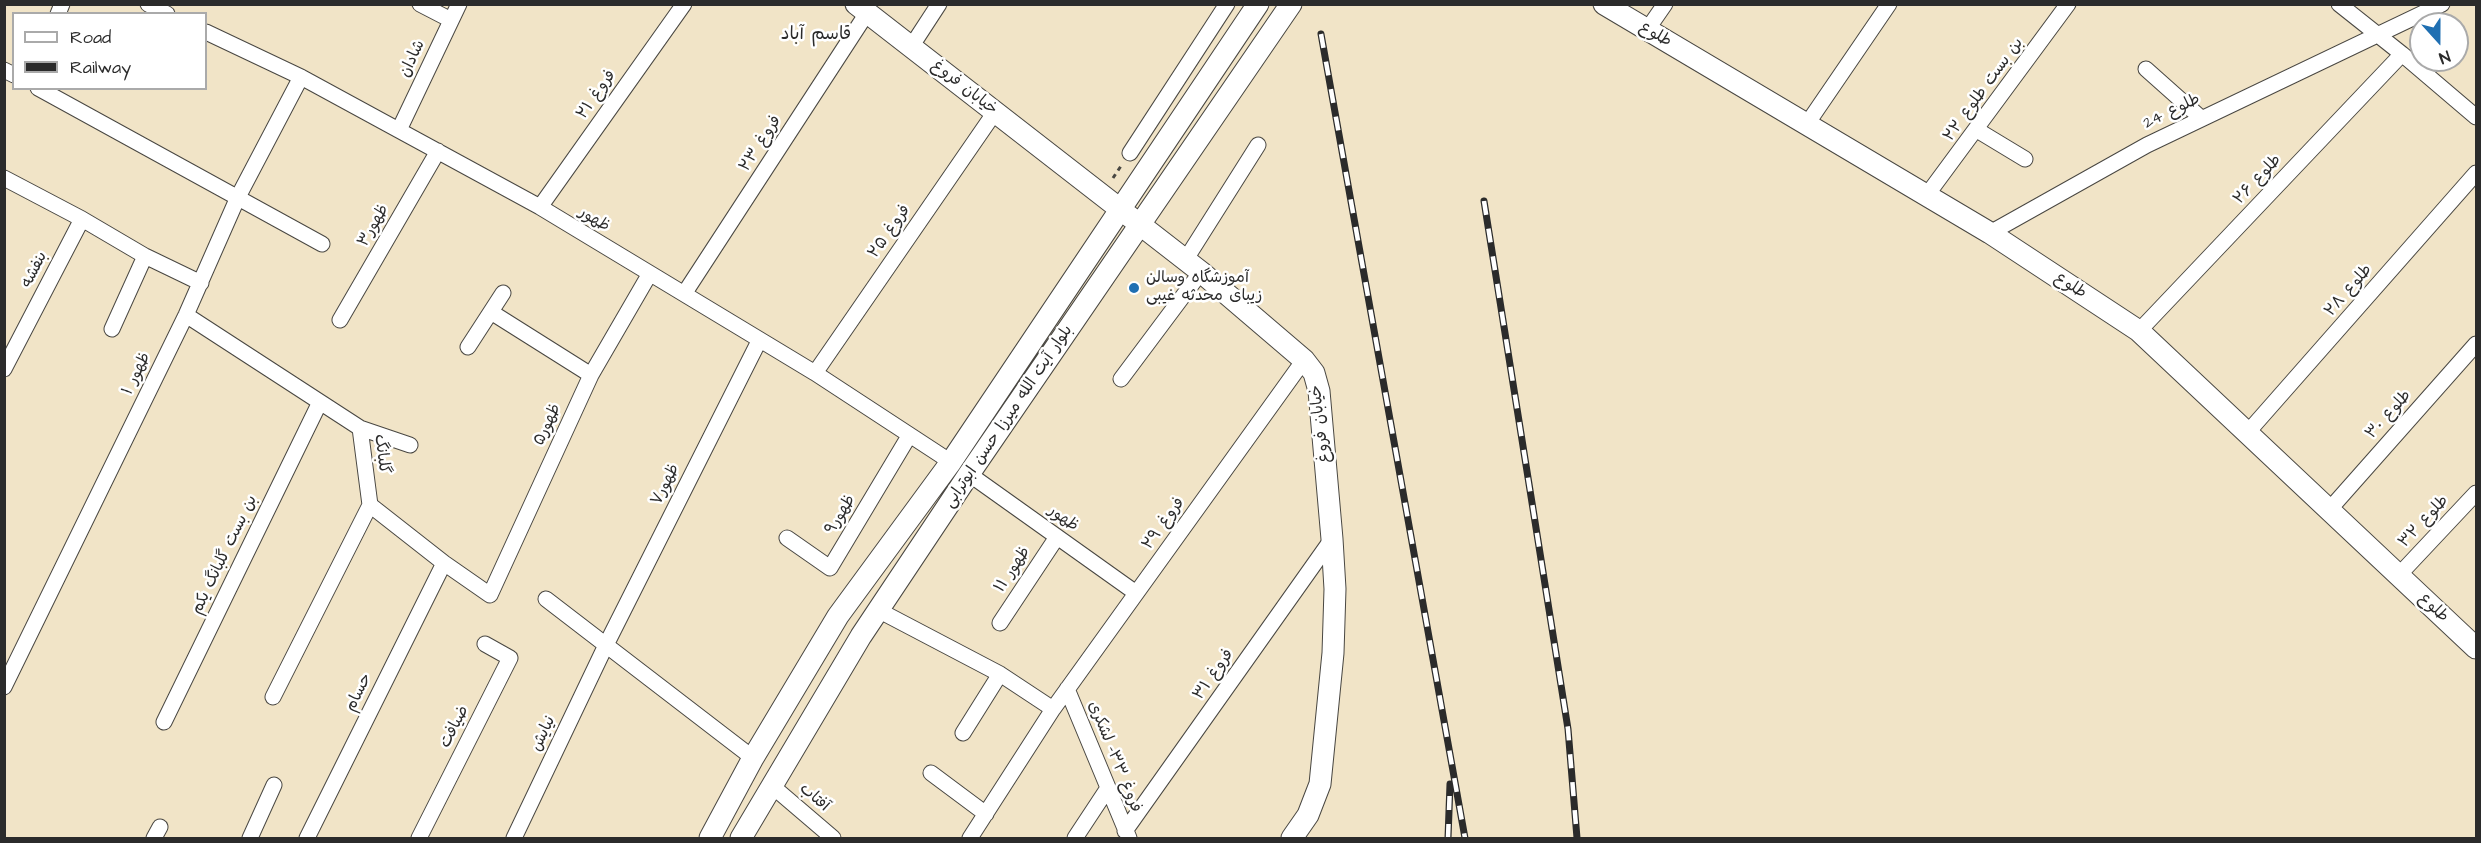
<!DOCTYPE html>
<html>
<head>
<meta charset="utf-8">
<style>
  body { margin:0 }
  #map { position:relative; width:2481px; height:843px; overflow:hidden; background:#f1e4c7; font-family:"Architects Daughter",sans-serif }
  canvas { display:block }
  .frame { position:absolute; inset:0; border:6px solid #2b2b2b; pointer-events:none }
  .legend { position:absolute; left:12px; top:12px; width:195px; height:78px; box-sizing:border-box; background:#fff; border:2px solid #aaa; margin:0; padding:8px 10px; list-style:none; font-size:18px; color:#2b2b2b }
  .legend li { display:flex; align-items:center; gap:12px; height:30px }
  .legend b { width:30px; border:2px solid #aaa }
  .north { position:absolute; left:2409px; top:12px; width:60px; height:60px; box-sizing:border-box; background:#fff; border:2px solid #aaa; border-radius:50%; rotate:159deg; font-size:16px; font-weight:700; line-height:24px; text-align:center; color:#2b2b2b }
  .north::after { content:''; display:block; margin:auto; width:21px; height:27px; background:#1f6fb2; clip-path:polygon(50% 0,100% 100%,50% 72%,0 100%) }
</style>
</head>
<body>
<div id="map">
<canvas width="2481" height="843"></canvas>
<div class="frame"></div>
<ul class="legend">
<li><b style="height:8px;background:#fff"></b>Road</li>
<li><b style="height:8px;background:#2b2b2b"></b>Railway</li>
</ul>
<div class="north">N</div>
</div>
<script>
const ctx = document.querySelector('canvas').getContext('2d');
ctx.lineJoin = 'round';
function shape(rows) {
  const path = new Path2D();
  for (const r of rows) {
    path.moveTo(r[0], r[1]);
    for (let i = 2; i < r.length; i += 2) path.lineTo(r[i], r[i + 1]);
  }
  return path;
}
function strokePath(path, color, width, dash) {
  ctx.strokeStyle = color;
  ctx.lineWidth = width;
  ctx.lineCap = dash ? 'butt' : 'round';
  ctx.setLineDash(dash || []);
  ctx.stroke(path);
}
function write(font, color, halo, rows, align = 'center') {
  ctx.font = font + ' "Architects Daughter","Playpen Sans Arabic",sans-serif';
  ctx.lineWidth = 5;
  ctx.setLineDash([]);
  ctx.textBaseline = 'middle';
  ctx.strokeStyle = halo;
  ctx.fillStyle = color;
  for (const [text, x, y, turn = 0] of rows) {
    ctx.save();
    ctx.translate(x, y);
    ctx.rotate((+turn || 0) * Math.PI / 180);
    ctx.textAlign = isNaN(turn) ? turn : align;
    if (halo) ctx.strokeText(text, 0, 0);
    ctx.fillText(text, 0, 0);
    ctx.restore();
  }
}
const street = shape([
  [148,4,167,14],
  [420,4,451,20],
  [2339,4,2402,54,2476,117],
  [58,14,62,4],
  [1647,30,1665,4],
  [206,32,301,77,540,207,815,373,951,462],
  [911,47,939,4],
  [2146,69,2201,118],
  [4,70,14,75],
  [38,88,322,244],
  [1807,124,1889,4],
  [399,130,459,4],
  [1977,130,2025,159],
  [1130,153,1227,4],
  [4,178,82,219,145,256,201,283],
  [1927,195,2068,4],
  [540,207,684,4],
  [1990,233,2147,145,2442,4],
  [1186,259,1258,145],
  [684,294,867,13],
  [491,312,591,375],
  [186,315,360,428,370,505,444,563,490,595,591,375,649,275],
  [340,320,438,151],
  [112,329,145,256],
  [2139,331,2402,54],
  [468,347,503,293],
  [4,369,82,219],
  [815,373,995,112],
  [1121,379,1201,272],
  [360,428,410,445],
  [2248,432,2476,173],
  [969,474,1136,593],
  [2329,510,2476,344],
  [787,538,830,568,909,436],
  [2398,576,2476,493],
  [546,599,753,758],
  [878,610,1000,674,1053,709],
  [1000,623,1057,537],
  [4,687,186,315,238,197,301,77],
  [1067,689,1129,838],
  [273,697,370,505],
  [164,722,319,404],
  [963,733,1000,674],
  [931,773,986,814],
  [771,785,833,838],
  [1125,831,1332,539],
  [154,838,160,827],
  [250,838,274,785],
  [307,838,444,563],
  [419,838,510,658,485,644],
  [514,838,606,645,759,341],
  [970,838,1053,709,1304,360],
  [1075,838,1108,788]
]);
const secondary = shape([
  [856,4,1201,272,1304,360,1314,373,1319,391,1332,539,1335,589,1333,653,1320,784,1308,815,1292,838],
  [1604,4,1990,233,2139,331,2476,648],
  [710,838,753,758,838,616,951,462,1258,4],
  [741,838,861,636,969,474,1291,4]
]);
strokePath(street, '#494742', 17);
strokePath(secondary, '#494742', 23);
strokePath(shape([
  [1113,178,1121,166]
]), '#494742', 3, [4.5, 4.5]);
strokePath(street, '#fff', 15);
strokePath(secondary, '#fff', 21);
const rail = shape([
  [1321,34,1465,838],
  [1484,201,1568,729,1577,838],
  [1448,838,1450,784]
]);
strokePath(rail, '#2b2b2b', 7);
strokePath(rail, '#fff', 4.5, [14]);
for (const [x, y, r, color] of [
  [1134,288,6,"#1f6fb2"]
]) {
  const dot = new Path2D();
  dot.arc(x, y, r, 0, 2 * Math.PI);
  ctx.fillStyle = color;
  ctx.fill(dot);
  strokePath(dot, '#fff', 2);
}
write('16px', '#2b2b2b', '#fff', [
  ["طلوع",1655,35,30],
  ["شادان",413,59,-65],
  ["خیابان فروغ",964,88,38],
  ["بن بست طلوع ۲۲",1984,90,-54],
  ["فروغ ۲۱",597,95,-55],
  ["طلوع 24",2172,112,-26],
  ["فروغ ۲۳",761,144,-57],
  ["طلوع ۲۶",2258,180,-47],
  ["ظهور",594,220,32],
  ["ظهور۳",374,226,-60],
  ["فروغ ۲۵",890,232,-55],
  ["بنفشه",35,270,-63],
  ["طلوع",2070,286,33],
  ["طلوع ۲۸",2349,291,-49],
  ["ظهور ۱",137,374,-64],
  ["طلوع ۳۰",2389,415,-48],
  ["بلوار آیت الله میرزا حسن ابوترابی",1009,417,-56],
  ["خیابان فروغ",1321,424,-97],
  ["ظهور۵",548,425,-65],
  ["گلبانگ",381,454,83],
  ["ظهور۷",666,485,-63],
  ["ظهور۹",841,515,-59],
  ["ظهور",1063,519,36],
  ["طلوع ۳۲",2424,522,-47],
  ["فروغ ۲۹",1164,524,-54],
  ["بن بست گلبانگ یکم",225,555,-64],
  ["ظهور ۱۱",1013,570,-56],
  ["طلوع",2433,608,43],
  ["فروغ ۳۱",1214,675,-55],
  ["حسام",359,693,-64],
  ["ضیافت",455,727,-63],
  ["نيايش",544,734,-65],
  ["فروغ ۳۳- لشکری",1114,757,68],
  ["آفتاب",814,798,41]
]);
write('16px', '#2b2b2b', '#fff', [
  ["آموزشگاه وسالن",1146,279],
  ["زیبای محدثه غیبی",1146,297]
], 'left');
write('18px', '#2b2b2b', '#fff', [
  ["قاسم آباد",816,35]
]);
</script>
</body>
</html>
